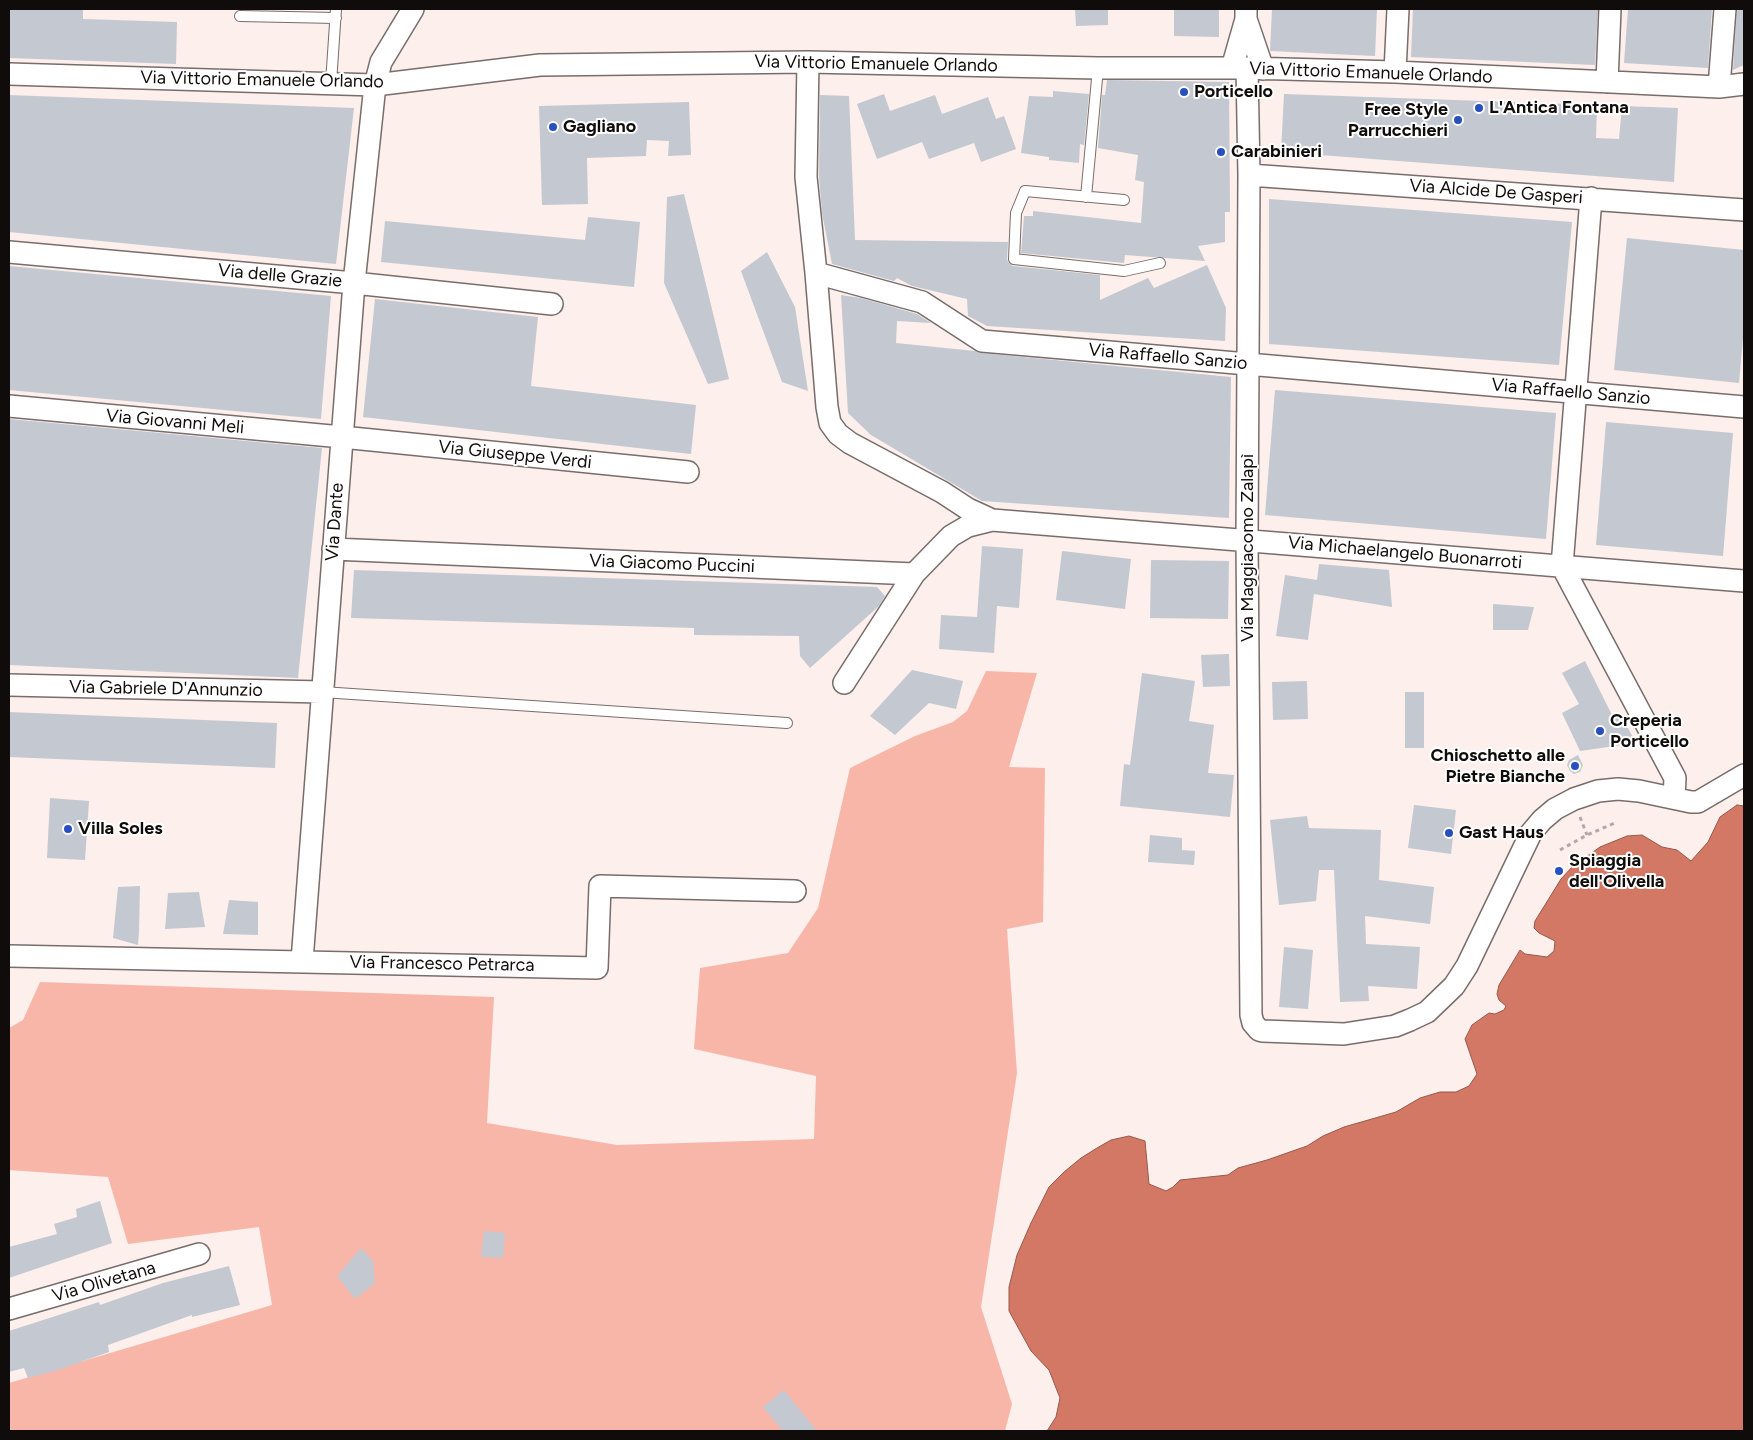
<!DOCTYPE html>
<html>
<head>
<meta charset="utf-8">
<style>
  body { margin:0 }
  #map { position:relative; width:1753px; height:1440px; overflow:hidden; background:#fcefec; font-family:Figtree,sans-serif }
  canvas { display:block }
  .frame { position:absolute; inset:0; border:10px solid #100c0b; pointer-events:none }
</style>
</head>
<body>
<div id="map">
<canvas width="1753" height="1440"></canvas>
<div class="frame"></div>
</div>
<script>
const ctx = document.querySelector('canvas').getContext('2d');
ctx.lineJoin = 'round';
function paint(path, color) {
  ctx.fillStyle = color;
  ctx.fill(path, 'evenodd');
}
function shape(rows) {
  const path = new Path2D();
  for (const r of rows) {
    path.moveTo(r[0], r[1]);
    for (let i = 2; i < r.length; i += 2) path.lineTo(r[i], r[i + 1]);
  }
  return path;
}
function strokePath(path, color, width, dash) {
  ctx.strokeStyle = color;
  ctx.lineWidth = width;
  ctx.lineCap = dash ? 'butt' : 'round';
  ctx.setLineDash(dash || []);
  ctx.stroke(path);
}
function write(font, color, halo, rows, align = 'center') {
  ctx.font = font + ' Figtree,sans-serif';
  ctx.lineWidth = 4;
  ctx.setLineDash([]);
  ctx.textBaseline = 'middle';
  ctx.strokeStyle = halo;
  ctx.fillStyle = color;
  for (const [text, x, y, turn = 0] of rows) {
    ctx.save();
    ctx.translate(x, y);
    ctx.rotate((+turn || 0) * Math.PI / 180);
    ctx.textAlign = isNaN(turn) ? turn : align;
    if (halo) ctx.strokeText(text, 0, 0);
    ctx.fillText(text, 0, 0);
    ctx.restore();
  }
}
paint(shape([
  [986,671,1037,673,1009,767,1045,768,1043,922,1007,929,1017,1073,981,1307,1012,1404,1005,1431,9,1431,9,1383,272,1305,259,1227,128,1244,108,1177,9,1170,9,1028,23,1020,40,982,494,997,487,1123,617,1145,814,1139,816,1076,694,1049,700,968,788,953,818,908,850,768,915,736,953,722,967,711]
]), '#f8b6a8');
const water = shape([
  [1737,805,1744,806,1744,1431,1047,1431,1056,1417,1060,1398,1049,1370,1031,1351,1009,1311,1009,1287,1017,1255,1031,1223,1049,1187,1064,1172,1081,1158,1097,1148,1111,1140,1129,1136,1145,1141,1149,1184,1166,1191,1173,1187,1180,1180,1228,1175,1238,1168,1267,1160,1307,1146,1323,1136,1344,1127,1396,1112,1420,1098,1440,1092,1456,1092,1469,1086,1477,1074,1465,1039,1472,1025,1489,1013,1495,1014,1504,1010,1506,1006,1499,1000,1497,994,1499,985,1520,950,1525,954,1547,957,1554,951,1555,941,1539,933,1534,928,1535,921,1561,879,1573,866,1600,847,1627,836,1642,835,1662,847,1677,850,1691,861,1708,842,1720,817,1737,805]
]);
paint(water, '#d27865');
strokePath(water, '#98584a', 1);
paint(shape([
  [9,9,83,9,83,19,177,22,176,64,9,58],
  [1075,9,1108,9,1108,25,1076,26],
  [1174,9,1219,9,1219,37,1174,36],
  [1272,9,1377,9,1375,56,1270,51],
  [1413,9,1598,9,1595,65,1411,57],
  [1628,9,1712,9,1708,68,1624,63],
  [1737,9,1744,9,1744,65,1733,70],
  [1107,80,1229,82,1230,212,1225,212,1225,242,1198,246,1205,261,1125,255,1124,263,1021,253,1024,216,1033,216,1033,211,1141,223,1144,182,1135,180,1138,155,1098,148,1102,95,1105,95],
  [1053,91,1089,94,1084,145,1080,144,1079,163,1049,160,1049,157,1021,153,1029,96,1053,97],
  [884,94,890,111,935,95,942,114,988,97,996,119,1004,116,1016,149,981,162,974,143,929,159,922,142,877,159,857,104],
  [1284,94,1597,105,1596,138,1619,139,1622,106,1678,108,1674,182,1281,152],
  [9,95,354,108,336,264,9,232],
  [820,95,849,96,855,240,1008,242,1007,259,1008,262,1013,266,1100,275,1100,300,1148,278,1154,288,1207,265,1226,308,1225,341,987,326,968,316,967,299,912,286,897,278,894,281,832,264,822,213,819,176],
  [689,102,691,155,668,156,669,141,647,140,646,156,587,158,588,204,542,205,539,106],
  [684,194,729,379,708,384,664,283,667,197],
  [1269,199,1572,222,1559,365,1269,344],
  [588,217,640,222,634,287,381,262,385,221,585,240],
  [1627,238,1744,250,1744,327,1739,383,1614,370],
  [767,252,795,307,808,391,782,382,741,271],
  [9,266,331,296,321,419,9,390],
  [841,295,861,298,917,314,931,323,897,321,896,343,975,351,981,353,1231,377,1229,518,982,501,871,435,848,413],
  [375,299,538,317,531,386,696,405,691,454,363,417],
  [1275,390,1556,413,1546,539,1265,515],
  [9,419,322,448,298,678,9,665],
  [1606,422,1733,433,1723,556,1596,545],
  [982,546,1023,549,1019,608,997,606,994,653,939,649,941,615,977,617],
  [1062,551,1131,559,1125,609,1056,600],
  [1151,560,1229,561,1228,619,1150,618],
  [1319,564,1389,570,1392,607,1314,594,1308,640,1276,636,1285,575,1317,580],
  [354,570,877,587,885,596,879,606,810,668,800,656,799,636,694,635,694,628,351,618],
  [1493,604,1534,607,1528,630,1493,630],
  [1229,654,1230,686,1203,687,1201,655],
  [1585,661,1614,719,1621,715,1636,743,1580,751,1562,713,1579,704,1562,673],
  [912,670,963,681,956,709,929,703,895,735,870,716],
  [1142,673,1195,681,1189,721,1214,725,1208,773,1234,775,1230,817,1120,806,1124,764,1130,765],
  [1307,681,1308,719,1273,720,1272,682],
  [1405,692,1424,692,1424,748,1405,748],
  [9,712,277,723,275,768,9,757],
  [1578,755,1583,765,1580,772,1574,774,1570,771,1567,765,1569,760],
  [50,798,89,801,85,860,47,858],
  [1414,805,1456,810,1451,854,1408,848],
  [1307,816,1309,828,1381,830,1379,880,1434,887,1430,924,1365,916,1366,944,1420,947,1417,989,1368,986,1369,1001,1340,1002,1334,870,1319,870,1316,901,1279,905,1270,820],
  [1150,835,1182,838,1182,850,1195,851,1194,865,1148,862],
  [140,886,139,931,138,945,113,938,118,887],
  [199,892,205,927,165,929,168,893],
  [229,900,258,902,258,935,223,934],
  [1284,947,1313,950,1308,1009,1279,1007],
  [100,1201,112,1243,9,1278,9,1247,57,1234,54,1224,77,1217,76,1209],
  [484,1231,505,1233,503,1258,481,1257],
  [361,1248,373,1261,375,1283,355,1299,337,1276],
  [229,1266,240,1305,192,1317,192,1315,108,1345,109,1352,55,1371,28,1378,24,1368,9,1372,9,1331,99,1302,100,1305,163,1283],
  [784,1390,817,1431,783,1431,763,1407]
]), '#c3c8d1');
const lane = shape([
  [240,16,336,18],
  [331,83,336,9],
  [1086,197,1098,68],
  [1124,200,1025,191,1016,213,1014,259,1124,271,1160,263],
  [322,692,787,723]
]);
const street = shape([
  [1246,19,1263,69],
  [808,62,806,177,816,273,922,302,982,341,1744,407],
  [1232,68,1246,19,1246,9],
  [1247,68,1249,175,1247,541,1251,1015,1253,1023,1259,1030,1263,1031,1344,1034,1395,1026,1410,1020,1427,1012,1454,986,1467,966,1531,833,1542,820,1555,809,1574,799,1598,791,1618,789,1639,791,1691,802,1698,802,1744,775],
  [1395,72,1398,9],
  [9,74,375,85,540,65,808,62,1098,68,1247,68,1395,72,1719,87,1744,84],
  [1607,82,1610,9],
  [1719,87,1725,9],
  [1249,175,1744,210],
  [1591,198,1562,566,1675,778,1674,798],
  [9,252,354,283,552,304],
  [816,273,827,407,830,423,838,434,850,443,942,492,968,509,992,520,1744,581],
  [9,406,342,437,688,472],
  [333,549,914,574,951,536,968,526,992,520],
  [844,683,914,574],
  [9,685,322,692],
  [9,956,597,968,600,886,795,891],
  [302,961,354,283,375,85,381,62,413,9],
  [9,1309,199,1254]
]);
strokePath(lane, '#786d6b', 12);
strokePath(street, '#786d6b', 24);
strokePath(shape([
  [1580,817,1587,835],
  [1560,850,1587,835,1617,822]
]), '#b2a8a5', 3, [4, 4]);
strokePath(lane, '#fff', 10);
strokePath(street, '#fff', 21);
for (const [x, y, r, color] of [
  [1184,92,5,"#284fbe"],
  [1479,108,5,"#284fbe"],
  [1458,120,5,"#284fbe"],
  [553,127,5,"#284fbe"],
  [1221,152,5,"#284fbe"],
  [1600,731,5,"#284fbe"],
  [1575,766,5,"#284fbe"],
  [68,829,5,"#284fbe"],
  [1449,833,5,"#284fbe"],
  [1559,871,5,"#284fbe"]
]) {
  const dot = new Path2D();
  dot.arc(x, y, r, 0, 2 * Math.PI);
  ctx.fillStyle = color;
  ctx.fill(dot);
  strokePath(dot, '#fff', 2);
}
write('18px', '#100c0b', '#fff', [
  ["Via Vittorio Emanuele Orlando",876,64,1],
  ["Via Vittorio Emanuele Orlando",1371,73,2],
  ["Via Vittorio Emanuele Orlando",262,80,1],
  ["Via Alcide De Gasperi",1496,192,4],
  ["Via delle Grazie",280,276,5],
  ["Via Raffaello Sanzio",1168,357,5],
  ["Via Raffaello Sanzio",1571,392,5],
  ["Via Giovanni Meli",175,422,5],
  ["Via Giuseppe Verdi",515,455,6],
  ["Via Dante",335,522,-86],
  ["Via Maggiacomo Zalapì",1248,548,-90],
  ["Via Michaelangelo Buonarroti",1405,553,5],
  ["Via Giacomo Puccini",672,564,2],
  ["Via Gabriele D'Annunzio",166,689,1],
  ["Via Francesco Petrarca",442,964,1],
  ["Via Olivetana",104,1282,-16]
]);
write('bold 18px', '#100c0b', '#fff', [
  ["Porticello",1194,92],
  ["L'Antica Fontana",1489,108],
  ["Free Style",1448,110,"right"],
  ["Parrucchieri",1448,131,"right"],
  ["Gagliano",563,127],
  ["Carabinieri",1231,152],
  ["Creperia",1610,721],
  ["Porticello",1610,742],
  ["Chioschetto alle",1565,756,"right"],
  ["Pietre Bianche",1565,777,"right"],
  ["Villa Soles",78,829],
  ["Gast Haus",1459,833],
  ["Spiaggia",1569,861],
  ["dell'Olivella",1569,882]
], 'left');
</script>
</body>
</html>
